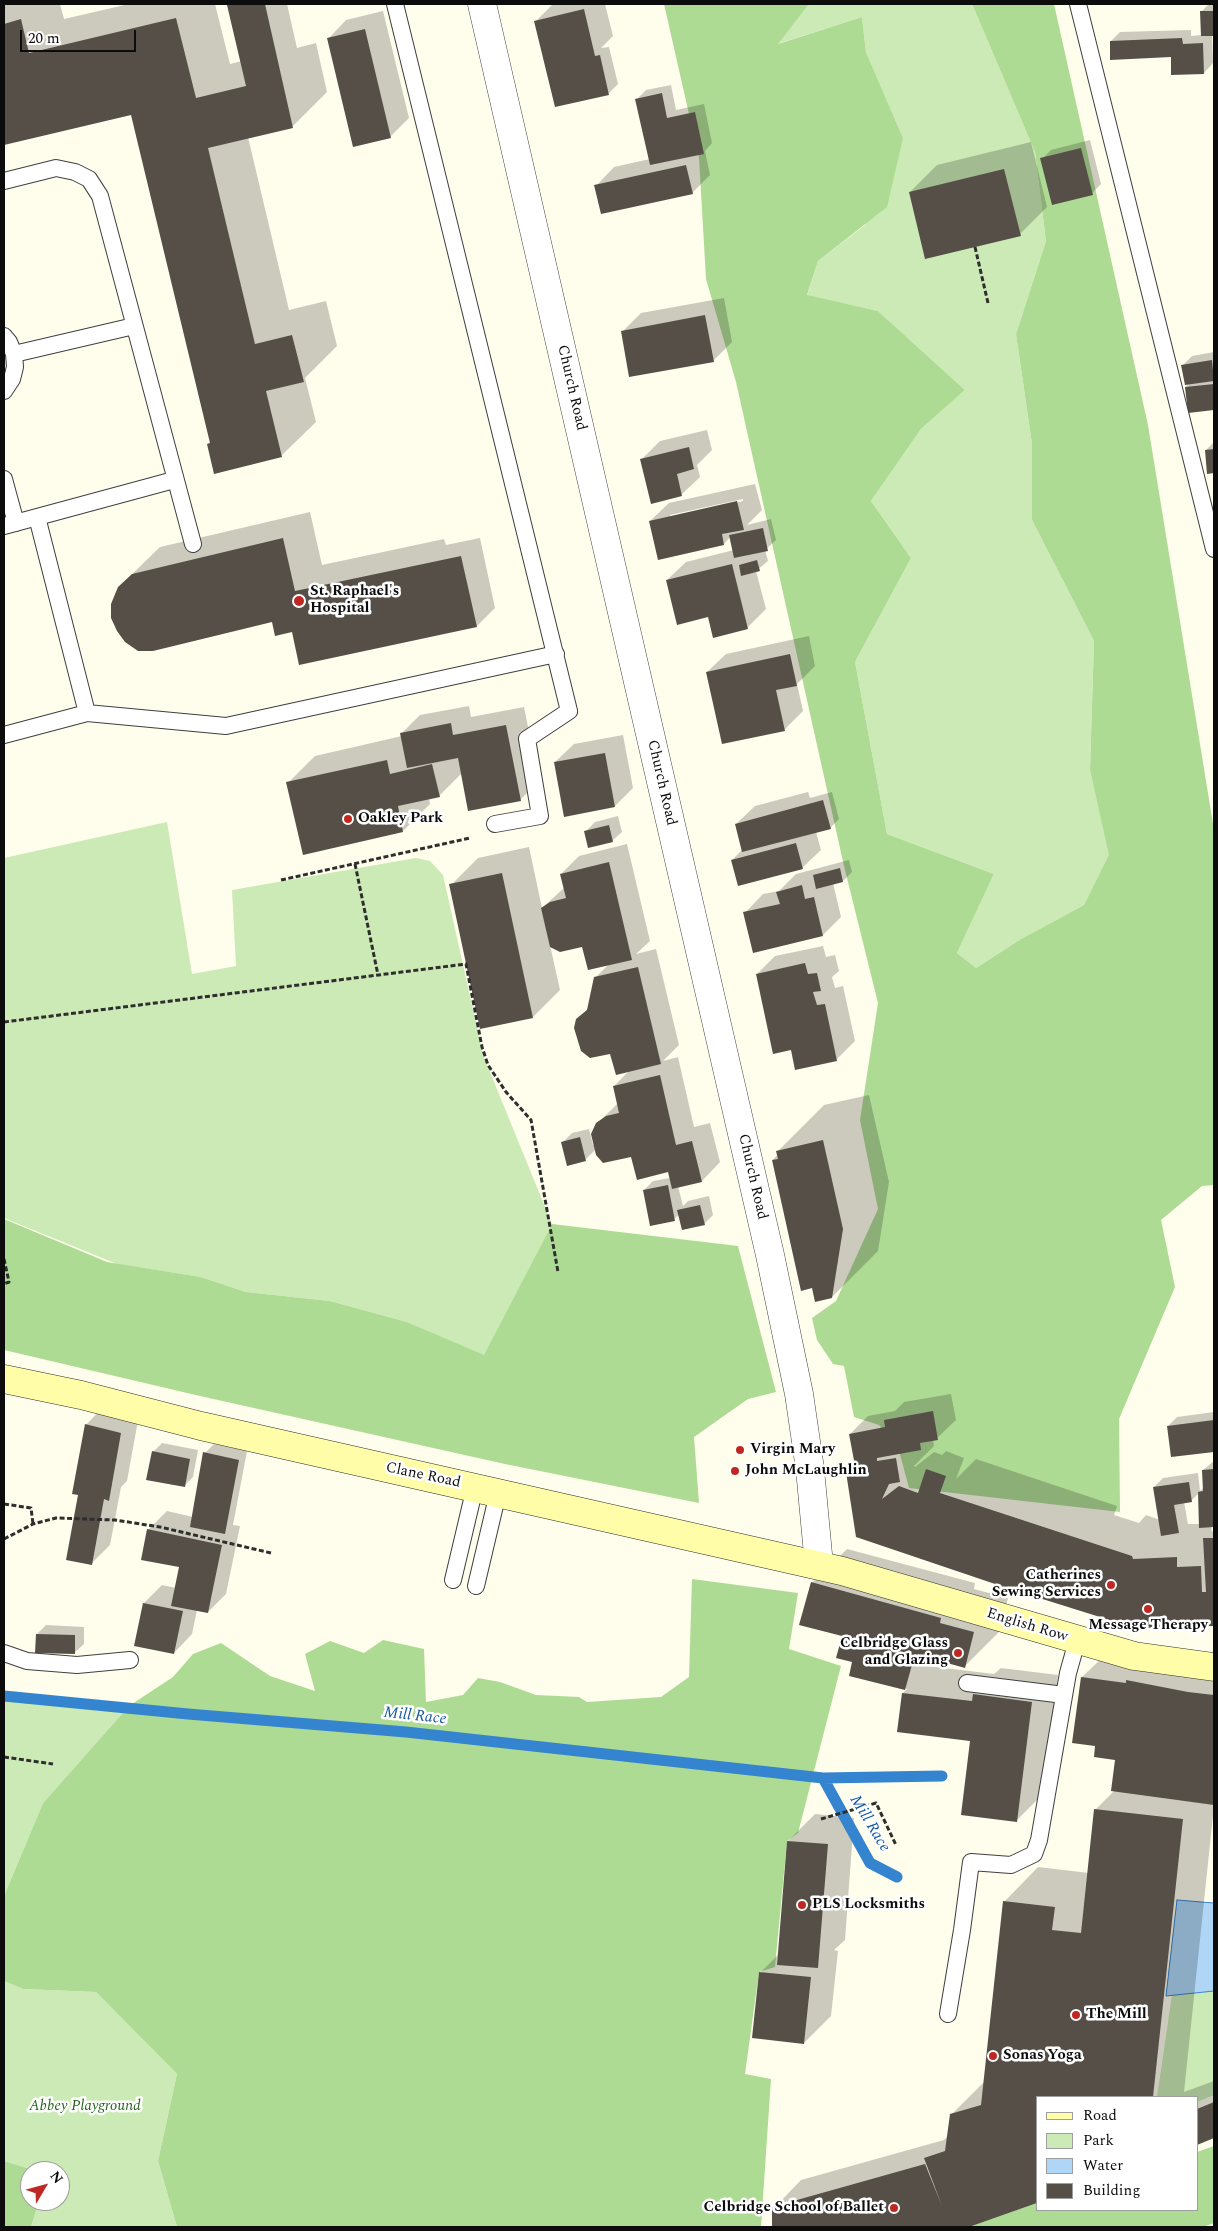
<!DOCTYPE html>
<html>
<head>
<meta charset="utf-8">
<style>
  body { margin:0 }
  #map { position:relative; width:1218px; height:2231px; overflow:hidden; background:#fffdec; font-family:Spectral,serif }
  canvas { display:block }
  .frame { position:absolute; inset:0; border:5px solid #0c0c0c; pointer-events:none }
  .legend { position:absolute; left:1036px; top:2096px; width:162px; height:115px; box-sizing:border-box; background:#fff; border:1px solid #9e9e9e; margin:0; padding:6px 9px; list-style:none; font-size:15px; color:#0c0c0c }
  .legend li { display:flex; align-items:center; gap:10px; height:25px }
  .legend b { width:25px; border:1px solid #9e9e9e }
  .north { position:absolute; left:20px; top:2161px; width:50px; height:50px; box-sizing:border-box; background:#fff; border:1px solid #9e9e9e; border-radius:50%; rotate:53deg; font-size:14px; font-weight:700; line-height:20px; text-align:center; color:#0c0c0c }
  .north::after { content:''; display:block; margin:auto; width:18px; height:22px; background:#bf2822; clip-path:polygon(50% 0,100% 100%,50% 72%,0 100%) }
  .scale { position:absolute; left:20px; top:30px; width:116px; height:22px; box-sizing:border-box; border:2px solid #0c0c0c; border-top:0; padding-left:6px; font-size:15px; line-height:18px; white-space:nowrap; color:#0c0c0c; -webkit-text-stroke:4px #fff; paint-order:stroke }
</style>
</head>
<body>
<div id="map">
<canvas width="1218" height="2231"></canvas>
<div class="frame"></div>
<ul class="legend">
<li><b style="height:6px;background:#fffda7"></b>Road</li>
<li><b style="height:14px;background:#cceab5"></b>Park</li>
<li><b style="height:14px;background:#b0d6f7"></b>Water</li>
<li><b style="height:14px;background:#554f48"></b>Building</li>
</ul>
<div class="north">N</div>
<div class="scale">20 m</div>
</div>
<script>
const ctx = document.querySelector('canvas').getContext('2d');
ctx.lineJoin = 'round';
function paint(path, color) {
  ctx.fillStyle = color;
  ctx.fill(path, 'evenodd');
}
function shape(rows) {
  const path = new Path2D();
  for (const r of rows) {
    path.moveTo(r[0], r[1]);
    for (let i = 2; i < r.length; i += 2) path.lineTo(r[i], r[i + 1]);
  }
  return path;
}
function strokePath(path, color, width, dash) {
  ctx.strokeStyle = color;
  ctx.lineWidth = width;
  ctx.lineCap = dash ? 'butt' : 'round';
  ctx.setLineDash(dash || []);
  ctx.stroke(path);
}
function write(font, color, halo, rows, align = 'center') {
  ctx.font = font + ' Spectral,serif';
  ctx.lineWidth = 5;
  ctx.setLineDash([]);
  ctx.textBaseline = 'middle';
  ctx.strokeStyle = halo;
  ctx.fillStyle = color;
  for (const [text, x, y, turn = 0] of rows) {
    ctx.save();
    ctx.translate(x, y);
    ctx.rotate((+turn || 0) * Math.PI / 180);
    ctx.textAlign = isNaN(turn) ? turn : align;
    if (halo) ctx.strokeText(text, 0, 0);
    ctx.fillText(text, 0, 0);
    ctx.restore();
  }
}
paint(shape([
  [809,4,972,4,1035,152,1046,241,1016,334,1032,444,1032,520,1094,641,1090,770,1110,855,1084,905,1021,939,976,968,957,953,994,874,887,834,855,662,911,558,871,501,921,429,965,390,878,311,807,296,818,261,865,225,903,138,866,52,862,17,777,44],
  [167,822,192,974,236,966,232,890,416,858,430,861,443,875,483,1055,552,1224,484,1356,407,1322,330,1301,246,1292,201,1277,117,1264,4,1218,4,858],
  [4,1697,129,1706,43,1803,4,1896],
  [4,1981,23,1989,96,1992,177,2074,158,2161,177,2227,31,2227,39,2201,60,2201,60,2171,37,2171,4,2161],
  [1214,1991,1214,2095,1197,2102,1197,2097,1157,2097,1172,1995]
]), '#cceab5');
paint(shape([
  [664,4,809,4,778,44,862,17,866,52,903,138,887,207,818,261,807,295,878,311,965,390,921,429,871,501,911,558,855,662,887,834,994,874,957,953,976,968,1021,939,1084,905,1109,855,1090,770,1094,641,1032,520,1032,444,1016,334,1046,241,1035,152,972,4,1054,4,1148,425,1214,830,1214,1185,1202,1186,1161,1220,1175,1287,1119,1419,1120,1512,909,1488,898,1447,879,1425,854,1417,844,1366,833,1364,817,1340,812,1318,836,1301,878,1209,860,1120,878,1003,844,866,736,382,706,279,699,158],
  [4,1219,107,1262,201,1277,246,1292,330,1301,407,1322,484,1355,552,1224,738,1246,776,1392,748,1399,694,1437,699,1503,505,1464,200,1396,4,1350],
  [692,1579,798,1593,789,1649,841,1666,798,1833,787,1841,775,1967,759,1972,745,2074,771,2079,761,2227,177,2227,158,2161,177,2074,96,1992,23,1989,4,1981,4,1896,43,1803,129,1706,173,1677,193,1654,221,1643,270,1676,315,1691,305,1654,330,1641,364,1653,383,1640,424,1649,426,1702,463,1695,478,1678,500,1682,536,1695,579,1697,587,1702,661,1697,689,1677],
  [1214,2146,1214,2223,1203,2227,969,2227,1037,2203,1037,2210,1197,2210,1197,2152],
  [4,2161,37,2171,30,2171,30,2201,39,2201,31,2227,4,2227]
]), '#aedb94');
const water = shape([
  [1177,1900,1214,1903,1214,1991,1166,1996,1177,1900]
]);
paint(water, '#b0d6f7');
strokePath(water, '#3584d0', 1);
paint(shape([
  [4,4,60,4,64,19,129,4,215,4,230,64,242,61,228,6,230,4,287,4,297,48,316,43,327,92,293,126,248,137,289,310,326,301,337,346,305,378,316,422,281,456,208,444,211,441,132,113,4,144],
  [553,4,605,4,613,36,601,48,609,47,618,84,609,93,583,100,536,21],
  [1209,4,1214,4,1214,34,1212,35,1213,63,1204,73,1172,56,1111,41,1120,32,1191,30,1191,36,1202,35,1201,12],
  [383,11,409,118,390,137,328,39,346,20],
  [671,85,676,110,704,104,712,143,705,151,710,175,692,193,596,186,614,167,650,159,637,99,646,90],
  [1090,140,1101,184,1092,193,1042,159,1051,150],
  [1031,142,1047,207,1020,234,910,192,937,165],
  [724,298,732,342,713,361,623,331,641,313],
  [1214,352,1214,409,1189,411,1186,387,1190,383,1183,365,1192,356],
  [707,430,712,450,697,465,700,477,681,495,641,460,660,441],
  [1214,442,1214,472,1208,473,1206,450],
  [755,484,762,510,747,525,771,519,776,540,765,550,768,561,756,571,766,609,747,628,709,616,667,580,686,562,734,550,731,536,724,544,659,558,650,521,669,503],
  [743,499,743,501,670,518,670,515],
  [310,512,322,565,444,539,446,545,480,538,495,608,477,626,293,631,273,621,119,587,160,547],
  [809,636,815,666,797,684,803,711,784,730,707,672,726,654],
  [469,706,471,717,524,707,539,781,520,800,462,773,439,796,429,798,430,804,403,831,288,783,315,756,402,736,402,733,420,715],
  [623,735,633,788,615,806,555,762,574,744],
  [808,792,810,798,832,792,839,819,830,828,816,832,821,850,802,868,732,860,743,849,736,824,755,806],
  [618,816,622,832,612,841,586,831,595,822],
  [627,844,650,941,636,954,656,949,679,1045,663,1061,678,1057,694,1127,710,1123,720,1162,702,1181,678,1186,683,1206,688,1201,709,1196,713,1215,704,1224,680,1214,674,1219,644,1190,653,1181,670,1178,668,1170,632,1156,596,1149,585,1160,563,1142,572,1133,589,1129,593,1145,595,1145,597,1124,618,1103,614,1086,630,1070,577,1019,589,1008,595,978,609,964,583,946,550,945,560,990,533,1017,481,1027,451,885,478,858,529,847,542,908,564,888,561,874,579,856],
  [849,860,852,872,843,881,833,883,841,917,823,935,754,951,745,913,763,894,779,891,796,874],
  [823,946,826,957,835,955,839,971,832,977,835,988,843,986,855,1041,836,1060,792,1049,757,974,775,956],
  [869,1095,889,1182,878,1251,832,1297,773,1160,778,1154,778,1151,824,1105],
  [951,1394,956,1420,937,1438,933,1439,934,1446,914,1466,915,1467,934,1452,942,1455,946,1451,964,1458,956,1479,976,1459,1117,1506,1114,1515,1139,1523,1146,1515,1160,1520,1154,1487,1163,1478,1198,1473,1200,1491,1204,1487,1203,1470,1214,1461,1214,1526,1211,1526,1212,1532,1214,1529,1214,1625,1135,1627,918,1556,847,1473,856,1464,850,1434,868,1416,895,1411,904,1402],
  [1199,1493,1200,1524,1188,1524,1184,1502,1191,1501],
  [104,1406,139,1415,127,1481,121,1487,110,1545,91,1564,79,1494,86,1425],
  [1214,1412,1214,1451,1172,1456,1168,1426,1177,1417],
  [162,1443,198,1450,193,1477,184,1486,153,1452],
  [214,1444,247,1451,233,1525,240,1526,226,1594,208,1612,197,1610,192,1634,174,1653,144,1603,162,1585,176,1588,181,1566,148,1530,167,1511,193,1517,205,1453],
  [847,1549,975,1583,974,1589,1008,1598,999,1632,965,1666,935,1658,928,1666,994,1674,1001,1668,1058,1675,1044,1793,1017,1820,972,1740,903,1693,907,1689,850,1675,854,1661,844,1635,812,1583],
  [46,1625,84,1627,84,1644,74,1653,37,1634],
  [1214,1656,1214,1806,1184,2092,1214,2081,1214,2137,1197,2143,1197,2097,1037,2097,1037,2201,965,2227,773,2227,774,2208,801,2180,944,2140,948,2136,952,2114,985,2081,1004,1902,1038,1867,1089,1873,1095,1810,1115,1790,1117,1756,1096,1745,1082,1677,1101,1659],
  [815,1814,854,1818,845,1940,834,1950,838,1951,831,2016,804,2043,761,1972,779,1954,788,1841]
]), '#0003');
strokePath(shape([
  [4,1696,188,1714,406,1732,823,1778,942,1776],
  [823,1778,870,1863,897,1877]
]), '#3584d0', 11);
paint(shape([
  [233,4,265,4,293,128,208,148,255,344,292,335,304,382,266,391,282,457,214,474,207,444,210,443,131,115,4,145,4,24,21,19,29,53,176,18,196,98,246,86,227,5],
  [584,9,595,56,600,55,609,95,555,107,534,21],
  [1200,11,1214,11,1214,36,1201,36],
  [365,29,391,138,353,147,327,38],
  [1182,38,1183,44,1203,43,1204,74,1171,75,1171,57,1110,60,1110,41],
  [662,93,667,118,695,112,704,154,650,165,635,99],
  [1081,148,1093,195,1052,205,1040,158],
  [686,165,693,194,601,214,594,185],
  [1004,169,1021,236,925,259,909,192],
  [705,315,714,362,629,377,621,331],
  [1212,360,1214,381,1185,385,1181,365],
  [1214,384,1214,410,1188,413,1185,387],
  [689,447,694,469,677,474,682,496,651,504,640,459],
  [1214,449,1214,473,1207,474,1205,450],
  [737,501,744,530,722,534,724,545,658,560,649,521],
  [763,528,768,551,734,558,729,535],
  [283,538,295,591,461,556,477,627,299,665,292,632,275,636,272,622,153,651,138,651,125,642,117,631,111,618,111,604,118,587,132,574],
  [757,560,760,571,741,576,739,565],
  [732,564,748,629,713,638,708,617,677,625,666,580],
  [790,654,797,686,776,690,785,731,722,744,706,672],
  [451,723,453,735,506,725,521,801,468,811,458,758,407,768,400,733],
  [605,753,615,807,564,817,554,762],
  [387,760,390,774,432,764,440,797,398,806,403,832,303,855,286,782],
  [823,800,831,829,742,852,735,824],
  [609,825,613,842,588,848,584,831],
  [796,843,803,869,738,886,731,860],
  [609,862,632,960,588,970,582,947,560,952,550,947,541,908,550,902,566,898,560,874],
  [840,868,843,882,816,889,813,875],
  [502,873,533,1018,480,1029,449,884],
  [802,885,805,899,814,897,823,936,753,953,743,912,780,904,776,892],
  [805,963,808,974,817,973,821,991,813,992,817,1005,825,1004,837,1061,795,1070,791,1050,773,1054,756,974],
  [638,967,661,1064,616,1075,610,1054,590,1058,581,1051,574,1028,576,1019,587,1010,594,977],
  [660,1075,676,1145,692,1141,702,1182,672,1189,668,1172,637,1180,631,1157,603,1163,596,1155,591,1134,596,1123,606,1116,619,1113,613,1086],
  [580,1137,586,1161,567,1166,561,1142],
  [823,1140,843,1229,832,1298,815,1302,812,1288,801,1291,772,1160,778,1159,776,1151],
  [668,1185,675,1221,650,1226,643,1190],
  [700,1205,705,1225,682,1230,677,1210],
  [933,1411,938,1440,920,1443,921,1450,877,1458,877,1461,896,1458,900,1482,889,1484,882,1499,899,1486,918,1493,926,1469,946,1476,940,1493,1132,1556,1133,1559,1177,1557,1177,1567,1201,1566,1202,1592,1206,1592,1203,1538,1214,1538,1214,1626,1135,1628,1001,1586,856,1537,846,1472,856,1471,849,1434,885,1427,884,1420],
  [1214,1420,1214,1452,1171,1457,1167,1426],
  [85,1424,121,1433,109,1501,104,1499,92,1565,66,1560,78,1495,72,1494],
  [152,1451,190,1459,185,1487,146,1480],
  [203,1452,239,1460,225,1534,190,1527],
  [1214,1469,1214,1527,1199,1528,1198,1492,1203,1491,1202,1470],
  [1189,1482,1192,1502,1174,1505,1179,1533,1161,1536,1153,1487],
  [147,1529,222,1545,208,1613,171,1606,179,1567,141,1560],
  [811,1582,941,1618,940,1623,974,1632,965,1668,915,1654,905,1690,849,1676,852,1662,836,1658,842,1636,799,1625],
  [143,1603,183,1611,174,1654,134,1646],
  [36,1634,75,1635,75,1654,35,1653],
  [1081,1677,1126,1683,1126,1680,1188,1692,1214,1695,1214,1805,1111,1791,1115,1760,1094,1757,1095,1746,1072,1743],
  [902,1693,972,1701,973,1694,1032,1702,1017,1822,961,1815,970,1741,897,1732],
  [1094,1809,1183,1819,1153,2097,1037,2097,1037,2203,969,2227,772,2227,772,2207,925,2164,942,2206,924,2158,945,2151,950,2114,981,2105,1003,1901,1055,1907,1052,1930,1081,1933],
  [787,1841,828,1844,818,1968,777,1965],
  [759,1972,811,1977,804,2044,752,2038],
  [1214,2102,1214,2138,1197,2145,1197,2109]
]), '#554f48');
const service = shape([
  [395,4,569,711,527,739,540,816,495,824],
  [1078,4,1214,549],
  [4,181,56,168,75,172,89,179,100,196,193,544],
  [4,336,9,342,14,354,15,367,12,379,4,391],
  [14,354,134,326],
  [4,479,16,523],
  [37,517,87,713],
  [4,526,174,480],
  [4,735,87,713,226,726,556,654],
  [453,1580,475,1487],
  [476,1586,498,1493],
  [4,1653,27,1661,77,1665,130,1660],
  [967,1683,1064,1695],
  [948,2014,962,1930,971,1862,1011,1865,1034,1854,1039,1840,1068,1673,1077,1641]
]);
const tertiary = shape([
  [482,4,770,1255,799,1394,810,1469,819,1565]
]);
const secondary = shape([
  [4,1379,81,1395,201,1426,842,1571,1134,1656,1214,1667]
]);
strokePath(service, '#3f3f3f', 18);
strokePath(tertiary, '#3f3f3f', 29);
strokePath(secondary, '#2e2e2e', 29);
strokePath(shape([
  [975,247,988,303],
  [355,864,378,975],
  [281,880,470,838],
  [4,1022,466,964,482,1047,488,1065,506,1092,531,1120,558,1272],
  [4,1259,9,1282,4,1284],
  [4,1504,31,1508,33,1524],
  [4,1539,33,1524,56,1518,115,1520,160,1527,271,1553],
  [4,1757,53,1764],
  [821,1819,876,1803,896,1845]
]), '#2e2e2e', 3, [5, 2.5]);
strokePath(service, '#fff', 16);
strokePath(tertiary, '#fff', 28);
strokePath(secondary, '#fffda7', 28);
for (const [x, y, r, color] of [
  [299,601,6,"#bf2822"],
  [348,819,5,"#bf2822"],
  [740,1450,5,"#bf2822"],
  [735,1471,5,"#bf2822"],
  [1111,1585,5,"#bf2822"],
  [1148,1609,5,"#bf2822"],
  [958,1653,5,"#bf2822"],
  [802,1905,5,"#bf2822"],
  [1076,2015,5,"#bf2822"],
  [993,2056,5,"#bf2822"],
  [894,2208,5,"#bf2822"]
]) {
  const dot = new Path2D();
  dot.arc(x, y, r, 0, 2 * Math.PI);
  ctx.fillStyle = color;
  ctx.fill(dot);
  strokePath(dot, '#fff', 2);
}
write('15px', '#0c0c0c', '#fff', [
  ["Church Road",571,388,77],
  ["Church Road",661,783,77],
  ["Church Road",752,1177,77],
  ["Clane Road",423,1476,12],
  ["English Row",1027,1626,17]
]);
write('bold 15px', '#0c0c0c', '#fff', [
  ["St. Raphael's",310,592],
  ["Hospital",310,609],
  ["Oakley Park",358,819],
  ["Virgin Mary",750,1450],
  ["John McLaughlin",745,1471],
  ["Catherines",1101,1576,"right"],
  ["Sewing Services",1101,1593,"right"],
  ["Message Therapy",1148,1626,"center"],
  ["Celbridge Glass",948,1644,"right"],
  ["and Glazing",948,1661,"right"],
  ["PLS Locksmiths",812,1905],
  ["The Mill",1086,2015],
  ["Sonas Yoga",1003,2056],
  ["Celbridge School of Ballet",884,2208,"right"]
], 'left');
write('italic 15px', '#25651c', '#fff', [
  ["Abbey Playground",85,2107]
]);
write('italic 16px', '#1456a0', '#fff', [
  ["Mill Race",415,1717,6],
  ["Mill Race",869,1824,59]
]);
</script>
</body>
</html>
